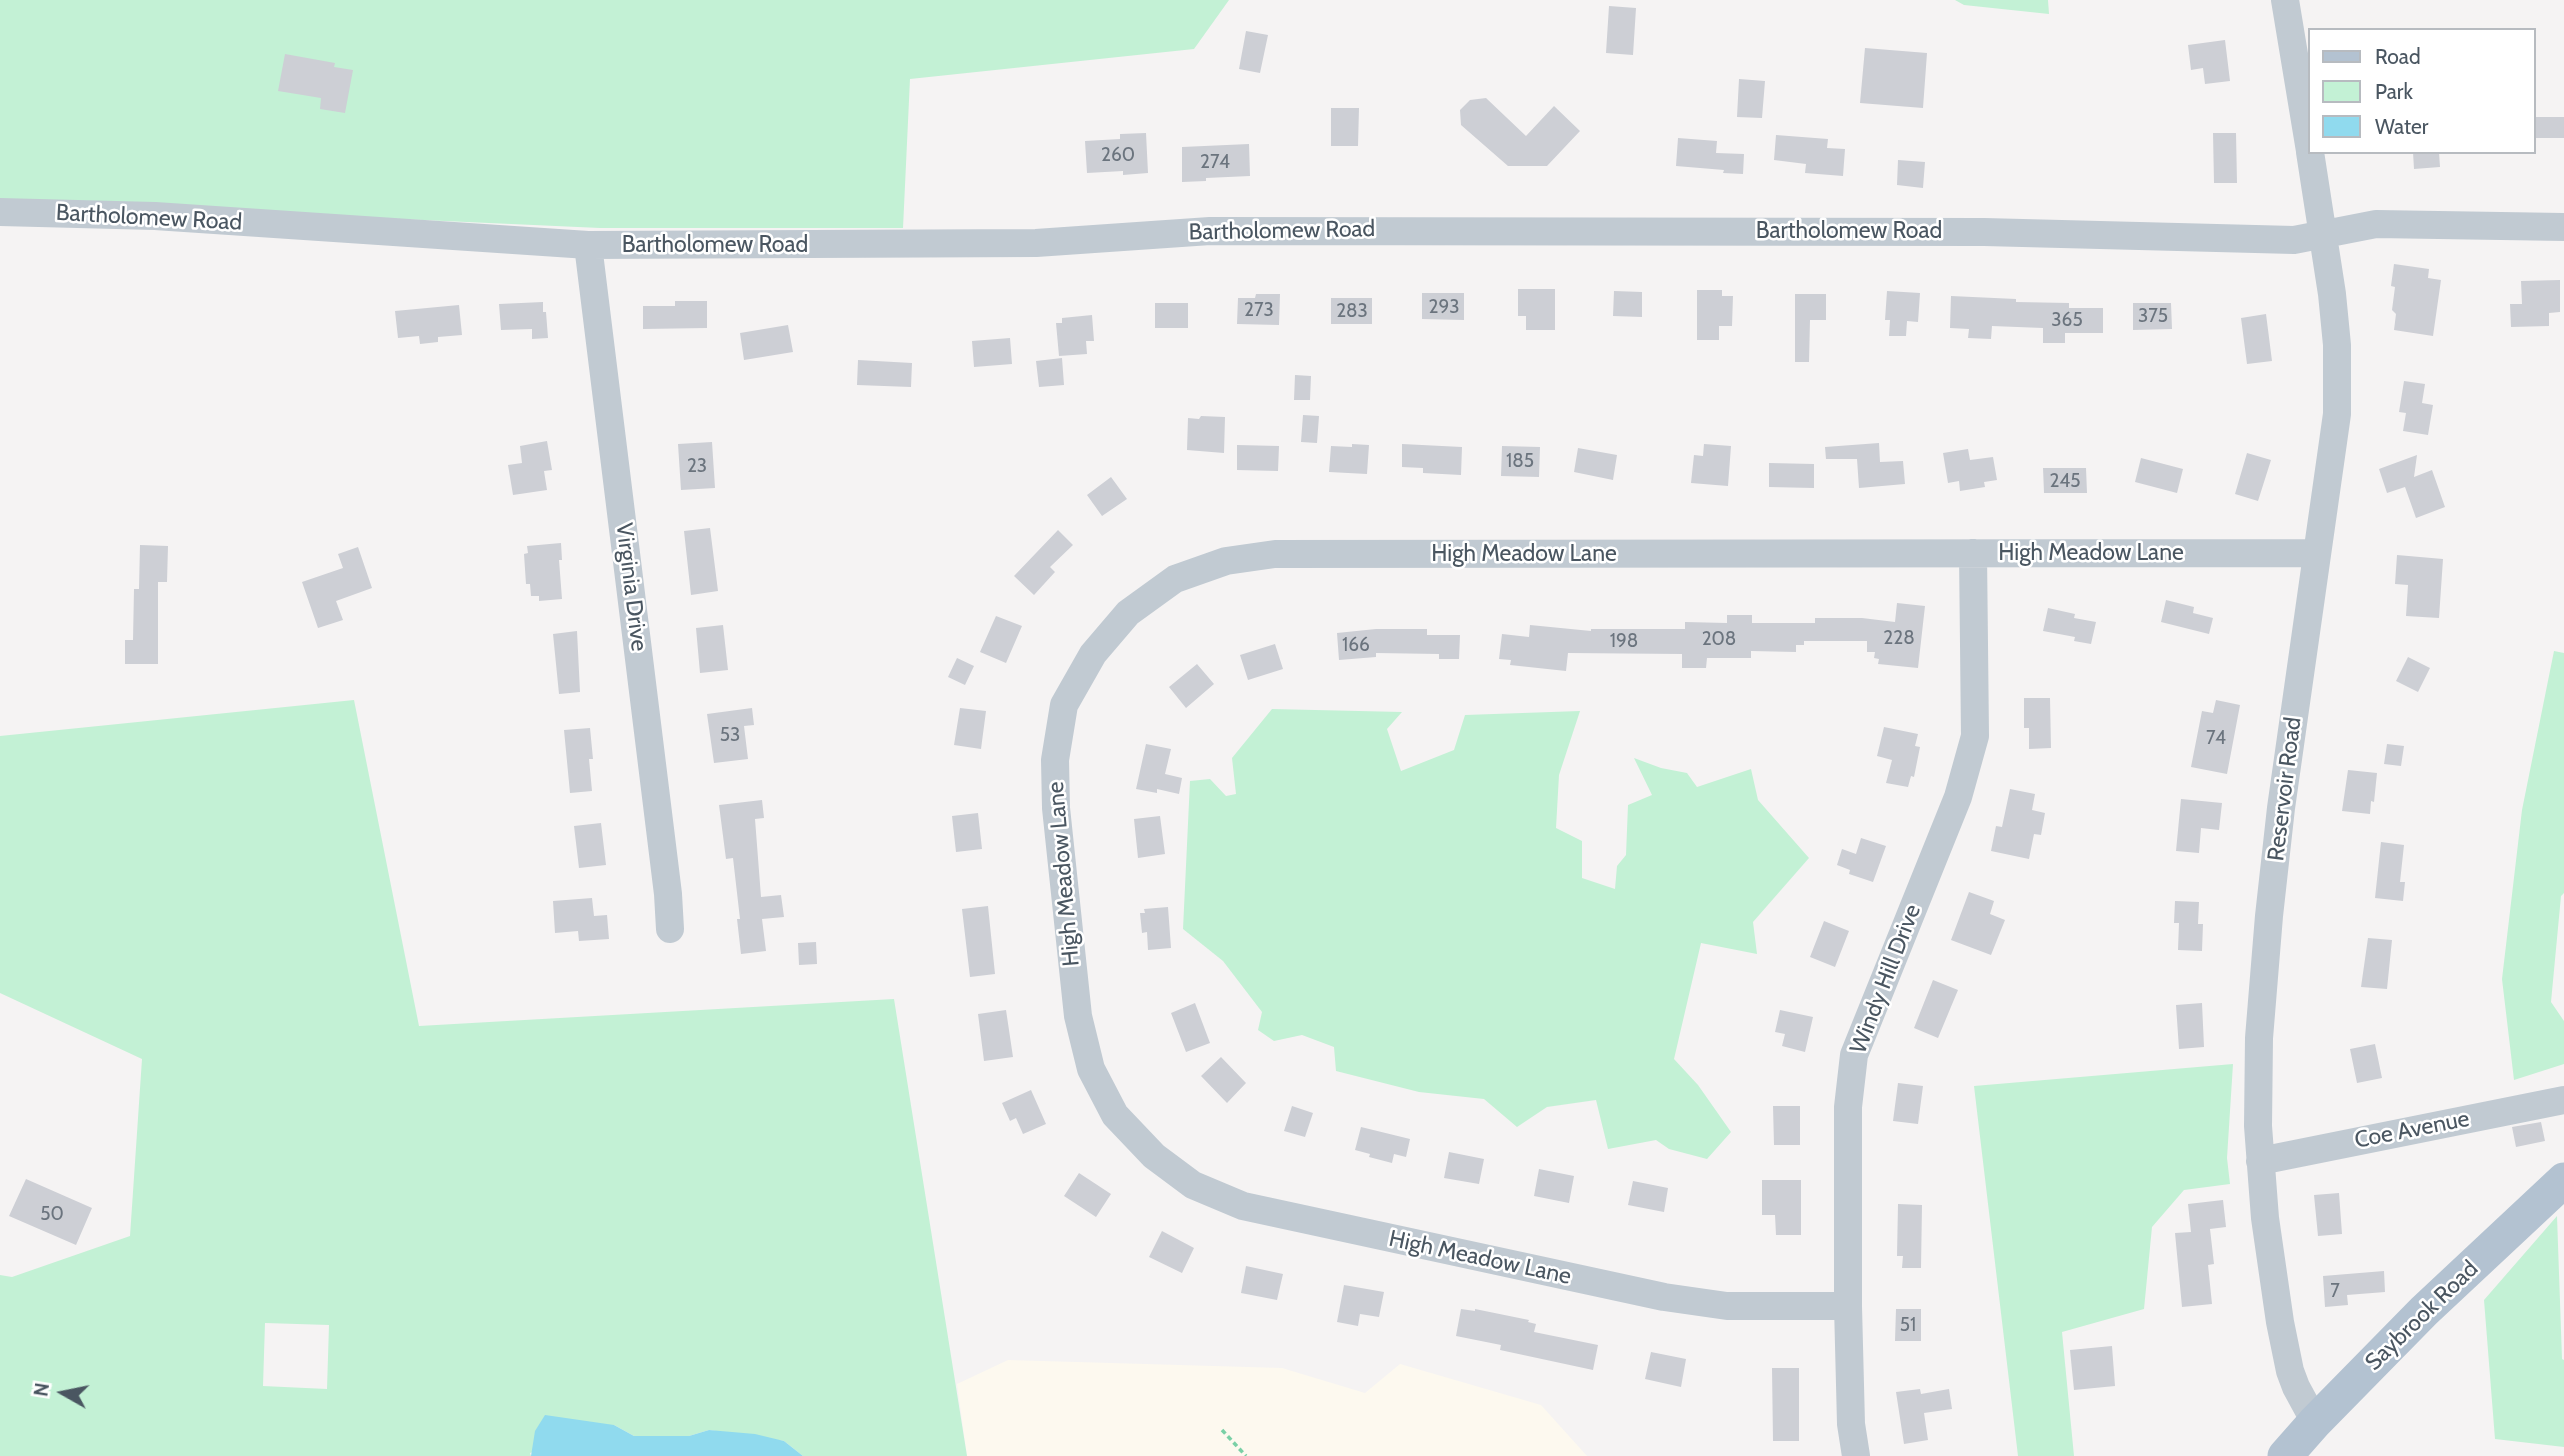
<!DOCTYPE html>
<html>
<head>
<meta charset="utf-8">
<style>
  body { margin:0 }
  #map { position:relative; width:2564px; height:1456px; overflow:hidden; background:#f5f3f3; font-family:Cabin,sans-serif }
  canvas { display:block }
  .legend { position:absolute; left:2308px; top:28px; width:228px; height:126px; box-sizing:border-box; background:#fff; border:2px solid #b7bbc0; margin:0; padding:9px 12px; list-style:none; font-size:21px; color:#4a5661 }
  .legend li { display:flex; align-items:center; gap:14px; height:35px }
  .legend b { width:35px; border:2px solid #b7bbc0 }
  .north { position:absolute; left:28px; top:1358px; width:70px; height:70px; -webkit-text-stroke:5px #fff; paint-order:stroke; rotate:279deg; font-size:19px; font-weight:700; line-height:28px; text-align:center; color:#4a5661 }
  .north::after { content:''; display:block; margin:auto; width:24px; height:32px; background:#4a5661; clip-path:polygon(50% 0,100% 100%,50% 72%,0 100%) }
</style>
</head>
<body>
<div id="map">
<canvas width="2564" height="1456"></canvas>
<ul class="legend">
<li><b style="height:9px;background:#b3c2d1"></b>Road</li>
<li><b style="height:19px;background:#c3f1d5"></b>Park</li>
<li><b style="height:19px;background:#90daee"></b>Water</li>
</ul>
<div class="north">N</div>
</div>
<script>
const ctx = document.querySelector('canvas').getContext('2d');
ctx.lineJoin = 'round';
function paint(path, color) {
  ctx.fillStyle = color;
  ctx.fill(path, 'evenodd');
}
function shape(rows) {
  const path = new Path2D();
  for (const r of rows) {
    path.moveTo(r[0], r[1]);
    for (let i = 2; i < r.length; i += 2) path.lineTo(r[i], r[i + 1]);
  }
  return path;
}
function strokePath(path, color, width, dash) {
  ctx.strokeStyle = color;
  ctx.lineWidth = width;
  ctx.lineCap = dash ? 'butt' : 'round';
  ctx.setLineDash(dash || []);
  ctx.stroke(path);
}
function write(font, color, halo, rows, align = 'center') {
  ctx.font = font + ' Cabin,sans-serif';
  ctx.lineWidth = 5;
  ctx.setLineDash([]);
  ctx.textBaseline = 'middle';
  ctx.strokeStyle = halo;
  ctx.fillStyle = color;
  for (const [text, x, y, turn = 0] of rows) {
    ctx.save();
    ctx.translate(x, y);
    ctx.rotate((+turn || 0) * Math.PI / 180);
    ctx.textAlign = isNaN(turn) ? turn : align;
    if (halo) ctx.strokeText(text, 0, 0);
    ctx.fillText(text, 0, 0);
    ctx.restore();
  }
}
paint(shape([
  [1008,1360,1282,1368,1365,1393,1400,1364,1541,1405,1587,1456,967,1456,957,1384]
]), '#fdf9ef');
paint(shape([
  [0,0,1229,0,1194,49,910,79,903,228,600,228,0,201],
  [1955,0,2048,0,2049,14,1964,5],
  [2554,651,2564,653,2564,893,2561,896,2551,1002,2564,1021,2564,1064,2514,1080,2502,979,2522,810],
  [354,700,419,1026,894,999,967,1456,803,1456,784,1441,709,1430,689,1436,634,1436,614,1425,530,1453,531,1456,0,1456,0,1275,12,1277,130,1236,142,1059,0,993,0,736],
  [265,1323,329,1325,327,1389,263,1386],
  [1272,709,1402,712,1387,729,1401,771,1454,750,1465,715,1580,711,1559,775,1556,828,1582,841,1582,878,1615,889,1617,866,1626,855,1628,805,1652,795,1634,758,1661,768,1687,773,1697,787,1751,769,1758,800,1809,858,1753,922,1757,954,1701,943,1674,1059,1698,1085,1731,1132,1707,1159,1669,1149,1656,1140,1608,1149,1596,1100,1547,1107,1517,1127,1484,1099,1419,1092,1336,1071,1334,1047,1302,1035,1274,1041,1258,1030,1262,1012,1223,961,1183,929,1190,781,1210,779,1226,796,1236,794,1232,758],
  [2233,1064,2227,1158,2230,1184,2184,1190,2152,1227,2144,1309,2062,1332,2074,1456,2018,1456,1974,1086],
  [2557,1216,2562,1359,2564,1360,2564,1447,2495,1439,2484,1300]
]), '#c3f1d5');
paint(shape([
  [545,1415,614,1425,634,1436,689,1436,709,1430,755,1434,784,1441,803,1456,531,1456,535,1431]
]), '#90daee');
paint(shape([
  [1609,6,1636,8,1633,55,1606,53],
  [1246,31,1268,35,1260,73,1239,69],
  [2225,40,2230,81,2205,84,2203,68,2191,70,2188,45],
  [1865,48,1927,53,1923,108,1860,103],
  [285,54,335,63,334,67,353,70,345,113,320,109,321,98,278,91],
  [1739,79,1765,81,1762,118,1737,117],
  [1486,98,1526,136,1554,106,1580,131,1547,166,1508,166,1461,125,1460,110,1470,100],
  [1331,108,1359,108,1358,146,1331,146],
  [2534,117,2564,117,2564,138,2534,138],
  [1146,133,1148,173,1123,175,1123,171,1087,173,1085,141,1120,139,1120,134],
  [2213,133,2236,133,2237,183,2214,183],
  [1776,135,1828,139,1827,148,1845,149,1843,176,1805,173,1806,164,1774,160],
  [1678,138,1717,141,1716,153,1744,154,1743,174,1723,173,1724,170,1676,166],
  [1249,144,1250,176,1206,178,1206,181,1182,182,1182,147],
  [2413,152,2439,152,2440,167,2414,169],
  [1898,160,1925,162,1923,188,1897,185],
  [2394,264,2429,269,2428,278,2441,280,2433,336,2394,330,2396,314,2392,310,2395,287,2391,286],
  [2560,280,2560,312,2549,313,2549,326,2511,327,2510,304,2522,304,2521,281],
  [1518,289,1555,289,1555,330,1526,330,1526,316,1518,316],
  [1697,290,1722,290,1722,296,1733,296,1732,326,1719,326,1719,340,1697,340],
  [1614,291,1642,292,1642,317,1613,316],
  [1887,291,1920,293,1918,322,1907,321,1906,336,1889,336,1890,320,1885,320],
  [1422,293,1464,293,1464,320,1422,319],
  [1256,294,1280,294,1279,325,1237,324,1238,298,1255,298],
  [1795,294,1826,294,1826,320,1810,320,1809,362,1795,362],
  [1951,296,2016,299,2016,302,2069,303,2069,308,2103,308,2103,333,2065,333,2065,343,2043,343,2043,328,1992,326,1991,339,1968,338,1969,329,1950,328],
  [1331,298,1372,298,1372,324,1331,324],
  [675,301,707,301,707,328,643,329,643,306,675,306],
  [543,302,543,312,546,312,548,338,532,339,532,329,501,330,499,304],
  [1155,303,1188,303,1188,328,1155,328],
  [2133,303,2171,303,2172,329,2133,330],
  [459,305,462,335,438,337,438,342,420,344,419,336,398,338,395,311],
  [2266,314,2272,361,2247,364,2241,318],
  [1092,315,1094,341,1086,341,1087,354,1059,356,1056,323,1062,323,1062,318],
  [788,325,793,352,744,360,740,333],
  [1010,338,1012,364,974,367,972,341],
  [1062,358,1064,385,1039,387,1036,361],
  [858,360,912,363,911,387,857,385],
  [1295,375,1311,376,1310,400,1294,400],
  [2404,381,2425,384,2422,403,2433,405,2428,435,2403,431,2406,413,2399,412],
  [1303,415,1319,416,1317,443,1301,442],
  [1201,416,1225,417,1224,453,1187,450,1188,418,1199,419],
  [547,441,552,470,544,471,547,490,513,495,508,465,522,463,520,446],
  [712,442,715,488,681,490,678,444],
  [1879,443,1880,462,1903,461,1905,484,1859,488,1857,459,1826,459,1825,447],
  [1352,444,1369,445,1367,474,1329,472,1331,446,1352,447],
  [1402,444,1462,447,1461,475,1423,473,1423,468,1402,467],
  [1704,444,1731,446,1728,486,1691,483,1694,455,1703,456],
  [1237,445,1279,446,1278,471,1237,470],
  [1502,446,1540,447,1539,477,1501,476],
  [1578,448,1617,455,1613,480,1574,472],
  [1968,449,1970,460,1993,457,1997,480,1984,482,1985,487,1960,491,1959,481,1948,483,1943,453],
  [2247,453,2271,460,2258,501,2235,494],
  [2417,455,2414,477,2432,470,2445,507,2416,518,2405,487,2387,493,2379,469],
  [2141,458,2183,469,2177,493,2135,482],
  [1769,463,1814,464,1814,488,1769,487],
  [2043,468,2086,468,2087,493,2044,493],
  [1111,477,1127,499,1102,516,1087,495],
  [710,528,718,591,691,595,684,531],
  [1058,530,1073,545,1050,567,1055,572,1034,595,1014,576],
  [561,543,562,560,559,560,562,599,539,601,539,596,531,596,530,584,526,584,524,554,528,553,527,546],
  [140,545,168,546,167,582,158,582,158,664,125,664,125,640,133,640,134,589,139,589],
  [358,547,372,588,336,601,343,620,318,628,302,582,343,568,338,554],
  [2397,555,2443,559,2439,618,2406,616,2408,585,2395,584],
  [2166,600,2194,607,2193,613,2213,618,2209,634,2161,622],
  [1897,603,1925,606,1918,668,1878,664,1879,659,1874,658,1875,652,1867,652,1867,641,1804,641,1804,645,1796,645,1796,652,1751,651,1751,658,1707,658,1706,668,1682,668,1682,654,1568,653,1566,671,1510,665,1511,660,1499,659,1502,634,1529,637,1530,625,1591,631,1591,629,1685,629,1685,622,1727,623,1727,615,1752,615,1752,623,1815,623,1815,618,1862,618,1895,622],
  [2048,608,2075,614,2074,618,2096,622,2091,644,2074,641,2075,637,2043,631],
  [996,616,1022,626,1006,663,980,652],
  [723,625,728,670,700,673,696,628],
  [1376,629,1427,629,1427,635,1460,635,1459,659,1439,659,1439,654,1376,653,1376,657,1339,660,1337,633],
  [577,631,580,692,559,694,553,634],
  [1275,644,1283,669,1248,680,1240,655],
  [2408,657,2430,668,2418,692,2396,681],
  [957,658,974,666,965,685,948,677],
  [1197,664,1214,684,1186,708,1169,687],
  [2024,698,2050,698,2051,748,2029,749,2029,728,2024,728],
  [2216,700,2240,705,2227,774,2191,767,2202,711,2213,713],
  [752,708,754,725,744,726,748,759,714,763,707,714],
  [960,708,986,711,981,749,954,745],
  [1884,727,1918,734,1915,746,1920,747,1914,777,1911,776,1908,787,1886,783,1892,760,1877,756],
  [590,728,593,759,589,759,592,791,570,793,564,730],
  [1146,744,1171,749,1165,774,1182,778,1179,794,1157,789,1157,793,1136,789],
  [2387,744,2404,746,2401,766,2384,764],
  [2348,770,2377,773,2374,802,2371,801,2370,814,2342,811],
  [2010,789,2035,794,2032,810,2045,813,2041,835,2034,834,2029,859,1991,851,1996,826,2002,827],
  [2181,799,2222,803,2219,830,2201,828,2199,853,2176,851],
  [762,800,764,818,755,819,761,897,781,895,784,917,762,919,766,951,741,954,737,919,740,919,733,858,726,859,719,805],
  [978,813,982,849,956,852,952,816],
  [1160,816,1165,854,1138,858,1134,819],
  [601,823,606,865,579,868,574,826],
  [1861,838,1886,846,1873,882,1849,874,1850,870,1837,865,1842,849,1856,854],
  [2381,842,2404,845,2400,882,2405,882,2403,901,2375,898],
  [1969,892,1994,901,1990,914,2005,920,1991,955,1951,940],
  [592,898,594,916,607,915,609,939,579,941,578,931,555,933,553,901],
  [2175,901,2199,902,2198,924,2203,924,2202,951,2178,950,2179,923,2174,923],
  [988,906,995,974,970,977,962,909],
  [1168,907,1171,948,1148,950,1147,932,1142,933,1140,913,1145,913,1144,909],
  [1824,921,1849,931,1835,967,1810,957],
  [2368,938,2392,940,2387,989,2361,987],
  [816,942,817,964,799,965,798,943],
  [1933,980,1958,990,1938,1038,1914,1028],
  [1195,1003,1210,1043,1186,1052,1171,1013],
  [2202,1003,2204,1047,2179,1049,2176,1005],
  [1006,1010,1013,1057,984,1061,978,1014],
  [1780,1010,1813,1017,1805,1052,1782,1046,1785,1034,1775,1032],
  [2375,1044,2382,1078,2357,1083,2350,1049],
  [1221,1057,1246,1083,1227,1103,1201,1076],
  [1898,1083,1923,1086,1918,1124,1893,1121],
  [1031,1090,1046,1124,1023,1134,1016,1118,1010,1121,1002,1103],
  [1292,1106,1313,1113,1305,1137,1284,1131],
  [1773,1106,1800,1106,1800,1145,1774,1145],
  [2541,1122,2545,1141,2516,1147,2512,1127],
  [1361,1127,1410,1139,1406,1157,1394,1154,1392,1163,1369,1157,1370,1154,1355,1150],
  [1449,1152,1484,1159,1479,1184,1444,1178],
  [1539,1169,1574,1176,1569,1203,1534,1196],
  [1079,1173,1111,1194,1096,1217,1064,1196],
  [26,1179,92,1208,76,1245,9,1216],
  [1762,1180,1801,1180,1801,1235,1776,1235,1775,1215,1762,1215],
  [1633,1181,1668,1188,1664,1212,1628,1205],
  [2339,1193,2342,1234,2318,1236,2314,1195],
  [2223,1200,2226,1227,2210,1229,2214,1264,2208,1265,2212,1304,2182,1307,2175,1233,2191,1232,2188,1204],
  [1898,1204,1922,1205,1921,1268,1902,1268,1903,1256,1897,1256],
  [1162,1231,1194,1248,1182,1273,1149,1257],
  [1246,1266,1283,1274,1277,1300,1241,1293],
  [2384,1271,2385,1292,2347,1295,2348,1305,2325,1307,2323,1276],
  [1344,1285,1384,1292,1379,1317,1360,1314,1358,1326,1337,1322],
  [1461,1309,1475,1311,1475,1309,1529,1320,1528,1322,1536,1324,1534,1332,1598,1345,1593,1370,1500,1350,1501,1345,1456,1336],
  [1896,1309,1921,1309,1921,1341,1895,1341],
  [2112,1346,2115,1386,2074,1390,2070,1350],
  [1651,1352,1686,1359,1681,1387,1645,1379],
  [1772,1368,1799,1368,1799,1441,1773,1441],
  [1920,1389,1921,1394,1949,1389,1952,1409,1924,1413,1928,1440,1904,1444,1896,1392]
]), '#cdcfd5');
strokePath(shape([
  [1222,1430,1246,1456]
]), '#7ad0a6', 3.5, [5, 3.5]);
strokePath(shape([
  [2285,0,2310,151],
  [2310,152,2332,294,2337,345,2337,414,2281,808,2269,916,2259,1038,2258,1126,2265,1218,2280,1322,2290,1371,2296,1387,2315,1422],
  [0,212,155,216,588,245,1036,243,1210,231,1984,232,2294,240,2376,224,2564,227],
  [588,245,668,894,670,929],
  [2260,1161,2564,1100],
  [1848,1306,1727,1306,1664,1297,1243,1206,1193,1185,1154,1156,1115,1115,1091,1069,1078,1016,1056,808,1055,760,1064,705,1093,654,1128,613,1175,579,1226,561,1275,554,2317,553],
  [1856,1456,1851,1424,1848,1306,1848,1107,1854,1055,1958,797,1975,736,1973,553]
]), '#c1cad2', 28);
strokePath(shape([
  [2285,1456,2315,1422,2424,1311,2564,1180]
]), '#b3c2d1', 35);
write('19px', '#6b747e', null, [
  ["260",1118,155],
  ["274",1215,162],
  ["293",1444,307],
  ["273",1259,310],
  ["283",1352,311],
  ["375",2153,316],
  ["365",2067,320],
  ["185",1520,461],
  ["23",697,466],
  ["245",2065,481],
  ["228",1899,638],
  ["208",1719,639],
  ["198",1624,641],
  ["166",1356,645],
  ["53",730,735],
  ["74",2216,738],
  ["50",52,1214],
  ["7",2335,1291],
  ["51",1908,1325]
]);
write('23px', '#4a5661', '#fff', [
  ["Bartholomew Road",149,218,3],
  ["Bartholomew Road",1282,231,-1],
  ["Bartholomew Road",1849,231],
  ["Bartholomew Road",715,245],
  ["High Meadow Lane",2091,553],
  ["High Meadow Lane",1524,554],
  ["Virginia Drive",631,587,83],
  ["Reservoir Road",2285,789,-83],
  ["High Meadow Lane",1064,874,-95],
  ["Windy Hill Drive",1886,979,-69],
  ["Coe Avenue",2412,1130,-11],
  ["High Meadow Lane",1480,1258,12],
  ["Saybrook Road",2422,1316,-44]
]);
</script>
</body>
</html>
